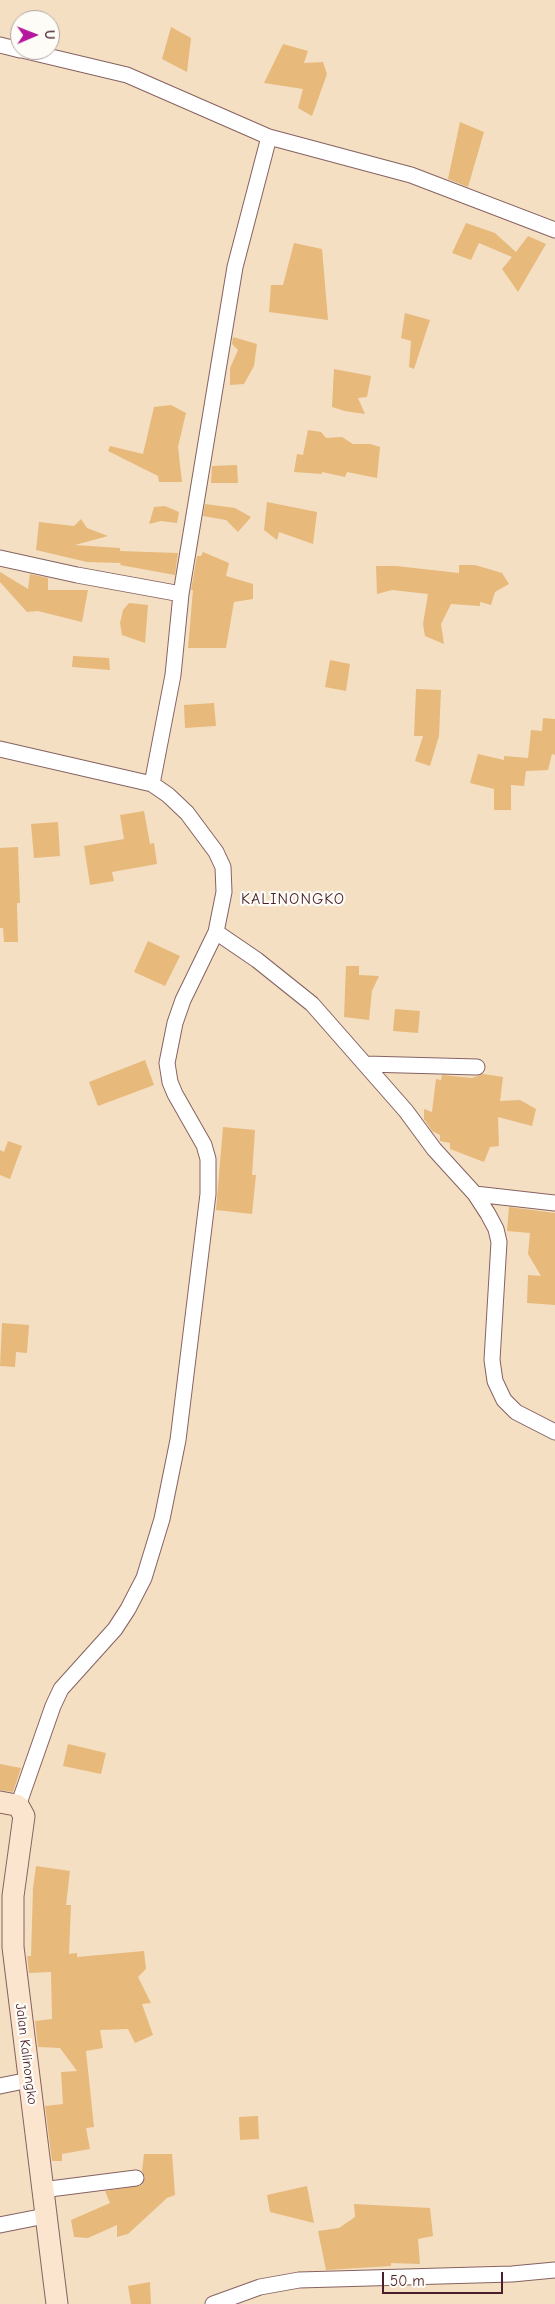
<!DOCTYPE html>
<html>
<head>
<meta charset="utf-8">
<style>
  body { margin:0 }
  #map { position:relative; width:555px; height:2304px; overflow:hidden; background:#f4dfc3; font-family:"Comic Neue",sans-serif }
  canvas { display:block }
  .north { position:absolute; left:10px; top:10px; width:50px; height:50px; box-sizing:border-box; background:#fdfcf7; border:1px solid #b5a4a5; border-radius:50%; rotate:89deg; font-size:14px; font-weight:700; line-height:20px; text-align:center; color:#4a1f2b }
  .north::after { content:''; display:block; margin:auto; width:18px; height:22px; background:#b5179e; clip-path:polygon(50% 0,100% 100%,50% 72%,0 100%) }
  .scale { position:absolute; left:382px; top:2272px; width:121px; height:22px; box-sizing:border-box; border:2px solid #4a1f2b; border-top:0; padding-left:6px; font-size:15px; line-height:18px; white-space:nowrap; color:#4a1f2b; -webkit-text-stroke:4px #fdfcf7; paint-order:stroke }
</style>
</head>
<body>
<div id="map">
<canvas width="555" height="2304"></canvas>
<div class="north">U</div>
<div class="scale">50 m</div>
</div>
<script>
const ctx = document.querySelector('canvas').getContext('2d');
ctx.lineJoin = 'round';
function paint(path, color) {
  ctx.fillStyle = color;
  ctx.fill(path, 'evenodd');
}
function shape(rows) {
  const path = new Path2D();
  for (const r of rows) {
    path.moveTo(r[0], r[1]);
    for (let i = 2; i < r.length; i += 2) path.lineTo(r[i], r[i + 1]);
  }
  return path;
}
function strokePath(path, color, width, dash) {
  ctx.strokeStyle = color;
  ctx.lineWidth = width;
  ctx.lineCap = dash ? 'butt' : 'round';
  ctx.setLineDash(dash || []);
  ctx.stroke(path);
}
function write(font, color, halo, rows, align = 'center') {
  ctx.font = font + ' "Comic Neue",sans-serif';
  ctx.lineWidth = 4.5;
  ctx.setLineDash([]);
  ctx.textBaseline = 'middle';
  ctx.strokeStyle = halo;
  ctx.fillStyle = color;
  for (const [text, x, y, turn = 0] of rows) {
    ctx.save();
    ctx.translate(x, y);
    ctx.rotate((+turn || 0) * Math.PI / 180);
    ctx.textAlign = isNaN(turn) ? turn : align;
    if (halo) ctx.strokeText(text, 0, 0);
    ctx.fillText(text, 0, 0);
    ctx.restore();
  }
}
paint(shape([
  [171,27,191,38,187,72,162,59],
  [283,44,308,51,304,63,323,62,327,74,312,116,298,108,303,89,264,83],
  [460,122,484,132,468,187,448,179],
  [466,223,495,233,516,252,528,236,546,244,518,292,502,269,512,257,479,243,471,260,452,253],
  [294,243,322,249,328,320,269,312,271,285,283,285],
  [405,313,430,320,414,369,409,367,411,341,401,338],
  [233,337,257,344,254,366,244,384,230,385,230,368,238,350,232,344],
  [334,369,371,376,367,397,358,398,365,414,345,411,332,407],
  [171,405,186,413,178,447,182,482,159,482,158,476,108,451,110,446,143,454,154,407],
  [308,430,321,432,326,438,342,437,353,444,370,444,380,447,377,478,347,472,345,477,322,472,322,474,294,472,297,454,303,455],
  [237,465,238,483,211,483,212,466],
  [267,502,317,512,313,544,279,532,277,540,264,530],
  [205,504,235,508,251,517,238,532,226,520,203,516],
  [165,506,179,512,177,523,161,521,149,524,154,507],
  [81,519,87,528,108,536,75,545,120,548,120,551,178,553,175,575,120,565,121,563,87,562,36,550,39,522,74,526],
  [203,552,229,563,226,576,253,584,253,599,234,602,226,648,188,648,193,590,191,590,197,556,201,556],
  [459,565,475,565,502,573,509,584,495,592,491,605,480,602,480,606,451,604,441,624,444,644,425,636,423,624,428,594,392,590,377,594,376,566,396,566,459,573],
  [0,572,28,589,30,574,48,578,48,590,88,590,82,622,38,611,27,612,0,582],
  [129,603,148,605,145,643,122,635,120,623,123,610],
  [73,656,109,658,110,670,72,667],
  [330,660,350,664,346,691,325,687],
  [416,689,441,690,439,736,430,766,415,761,423,736,414,736],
  [214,703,216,726,185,728,184,705],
  [543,718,555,719,555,755,552,754,548,770,526,771,524,786,511,785,511,810,494,810,494,789,470,783,478,754,504,760,504,756,528,758,531,730,542,731],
  [144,811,150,844,154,843,157,864,112,872,114,881,90,885,84,846,124,839,120,815],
  [58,822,60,856,34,858,31,824],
  [18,847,20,903,17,903,18,942,4,942,3,928,0,928,0,848],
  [148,941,180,956,165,986,134,972],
  [346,966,359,966,359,975,379,976,372,991,369,1020,344,1017],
  [395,1009,420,1011,418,1033,393,1031],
  [145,1060,154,1085,98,1106,89,1082],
  [483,1074,503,1077,500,1101,520,1100,536,1109,532,1126,498,1117,499,1146,490,1147,484,1162,450,1149,450,1143,440,1141,440,1135,432,1131,424,1119,424,1109,432,1112,436,1079,441,1080,442,1075,472,1078],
  [223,1127,255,1130,252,1175,256,1175,252,1214,216,1210],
  [8,1141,22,1146,10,1179,0,1175,0,1150,4,1152],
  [509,1207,555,1213,555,1305,527,1303,528,1275,541,1276,528,1254,530,1233,507,1231],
  [2,1323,29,1325,27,1353,16,1352,15,1367,0,1366],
  [68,1744,106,1753,101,1774,63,1766],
  [0,1764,21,1768,13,1792,0,1790],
  [36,1866,70,1871,66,1905,71,1905,69,1954,77,1953,77,1957,144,1951,146,1969,138,1977,151,2003,142,2004,153,2035,135,2043,128,2029,100,2030,103,2048,86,2051,94,2127,86,2128,90,2149,62,2154,62,2161,52,2161,45,2106,63,2104,61,2072,77,2071,60,2048,38,2047,35,2021,52,2019,51,1972,29,1973,27,1956,31,1956,33,1888],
  [258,2116,259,2139,240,2140,239,2117],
  [144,2154,172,2154,175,2195,167,2198,128,2234,117,2237,117,2225,88,2238,74,2237,71,2220,110,2203,105,2191,142,2185,145,2177,142,2171],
  [307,2186,314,2223,270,2212,267,2195],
  [354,2204,430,2208,433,2236,418,2239,420,2264,391,2263,391,2266,326,2270,318,2231,339,2228,355,2217],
  [150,2282,151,2304,131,2304,128,2286]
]), '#e7b97b');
const street = shape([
  [0,45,20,50],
  [22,50,127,75,269,137,411,175,555,230],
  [0,558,77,575,181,594],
  [0,749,152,784,168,795,187,813,216,852,223,867,224,892,216,932,257,960,312,1004,406,1111,434,1149,475,1194,488,1214,496,1229,499,1242,492,1360,495,1381,504,1400,516,1412,555,1432],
  [152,784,173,675,181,594,235,267,269,137],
  [366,1064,477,1067],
  [475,1194,555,1203],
  [18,1806,53,1706,61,1689,115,1629,128,1609,144,1578,162,1519,178,1440,208,1194,208,1159,204,1145,175,1094,170,1082,167,1063,175,1023,183,1000,216,932],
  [0,2086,29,2080],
  [42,2190,136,2178],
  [0,2225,45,2216],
  [213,2304,260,2287,299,2280,512,2274,555,2270]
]);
const secondary = shape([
  [0,1802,16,1805,19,1807,24,1816,13,1896,13,1947,57,2304]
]);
strokePath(street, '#866260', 17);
strokePath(secondary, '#866260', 23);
strokePath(street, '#fff', 15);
strokePath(secondary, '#fce5cf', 21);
write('14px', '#4a1f2b', '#fdfcf7', [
  ["Jalan Kalinongko",26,2054,83]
]);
ctx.letterSpacing = '1px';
write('16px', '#4a1f2b', '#fdfcf7', [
  ["KALINONGKO",293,899]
]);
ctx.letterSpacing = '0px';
</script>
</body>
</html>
